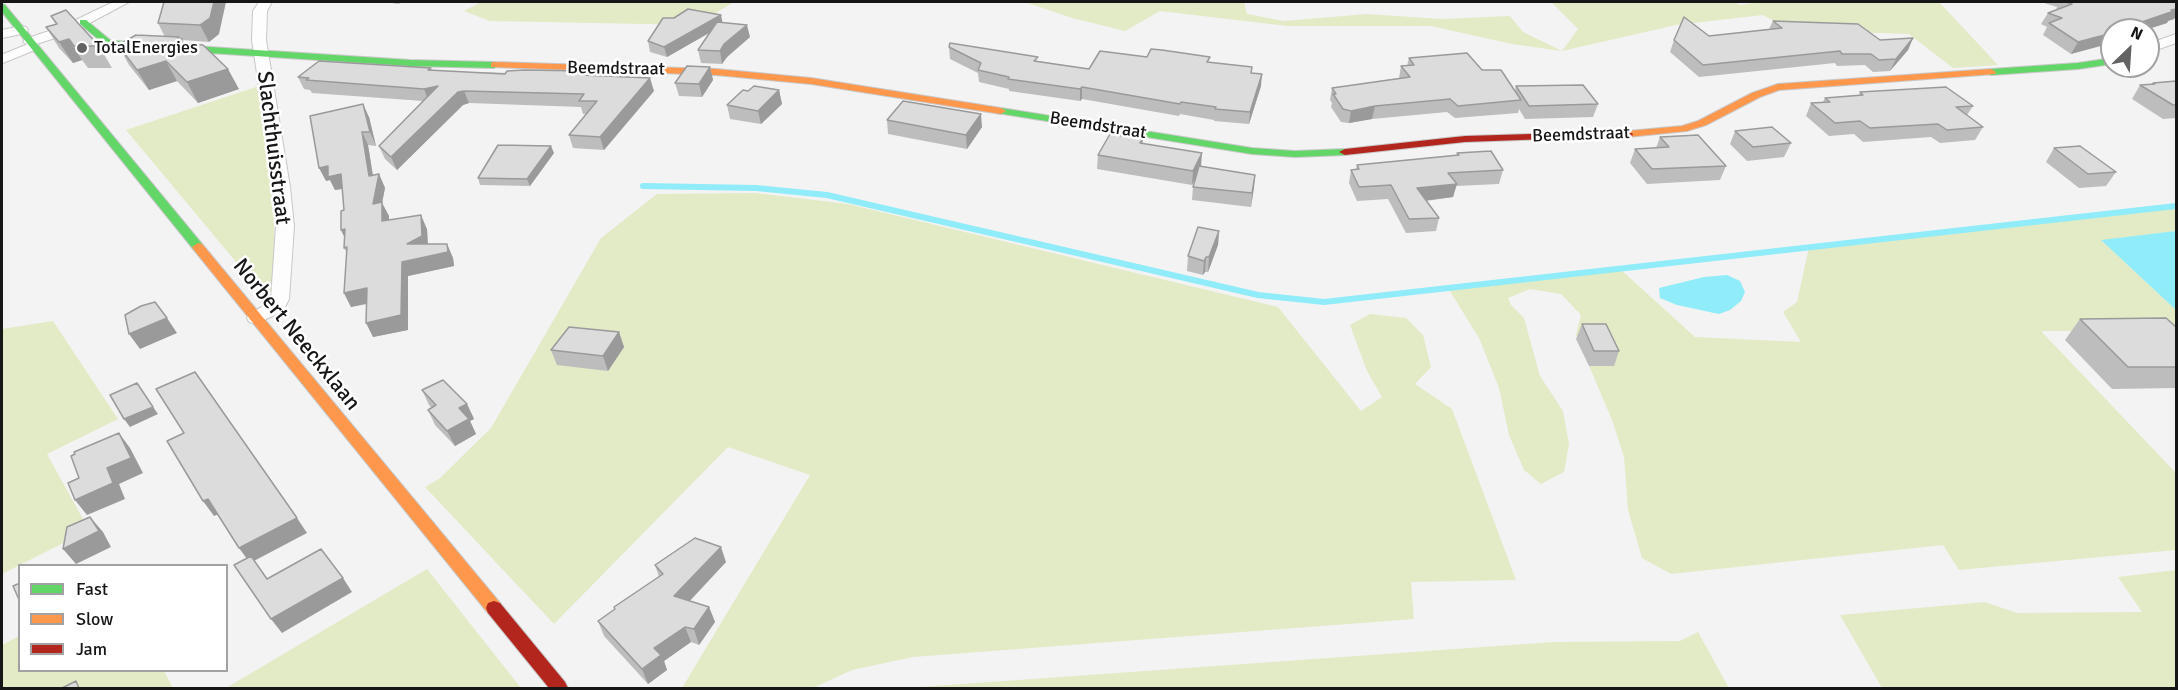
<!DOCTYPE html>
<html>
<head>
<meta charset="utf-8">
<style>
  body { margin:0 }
  #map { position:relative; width:2178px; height:690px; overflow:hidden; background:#f3f3f4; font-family:Signika,sans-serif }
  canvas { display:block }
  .frame { position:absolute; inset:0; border:3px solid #161617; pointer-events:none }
  .legend { position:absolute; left:18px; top:564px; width:210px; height:108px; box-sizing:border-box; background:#fff; border:2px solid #a2a2a2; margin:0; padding:8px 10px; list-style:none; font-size:18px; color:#161617 }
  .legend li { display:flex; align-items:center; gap:12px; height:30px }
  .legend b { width:30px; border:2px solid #a2a2a2 }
  .north { position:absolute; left:2100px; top:18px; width:60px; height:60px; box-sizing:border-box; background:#fff; border:2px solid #a2a2a2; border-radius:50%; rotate:25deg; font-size:16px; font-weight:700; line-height:24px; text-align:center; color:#161617 }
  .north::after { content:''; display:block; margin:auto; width:21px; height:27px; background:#636364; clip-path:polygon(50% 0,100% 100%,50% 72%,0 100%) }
</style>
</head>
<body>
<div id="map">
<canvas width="2178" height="690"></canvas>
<div class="frame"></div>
<ul class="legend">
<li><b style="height:8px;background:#63d668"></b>Fast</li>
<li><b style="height:8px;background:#ff974d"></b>Slow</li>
<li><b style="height:8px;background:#b3261e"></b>Jam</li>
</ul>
<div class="north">N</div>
</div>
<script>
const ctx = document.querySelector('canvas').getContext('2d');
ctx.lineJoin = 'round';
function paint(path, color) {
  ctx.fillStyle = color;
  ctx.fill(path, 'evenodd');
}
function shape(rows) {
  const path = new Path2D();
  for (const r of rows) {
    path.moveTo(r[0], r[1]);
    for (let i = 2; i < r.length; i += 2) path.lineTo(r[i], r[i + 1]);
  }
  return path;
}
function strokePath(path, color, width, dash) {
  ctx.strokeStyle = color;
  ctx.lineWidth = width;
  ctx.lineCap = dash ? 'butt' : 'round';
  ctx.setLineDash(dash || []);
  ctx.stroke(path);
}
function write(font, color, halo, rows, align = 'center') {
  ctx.font = font + ' Signika,sans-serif';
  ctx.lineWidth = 5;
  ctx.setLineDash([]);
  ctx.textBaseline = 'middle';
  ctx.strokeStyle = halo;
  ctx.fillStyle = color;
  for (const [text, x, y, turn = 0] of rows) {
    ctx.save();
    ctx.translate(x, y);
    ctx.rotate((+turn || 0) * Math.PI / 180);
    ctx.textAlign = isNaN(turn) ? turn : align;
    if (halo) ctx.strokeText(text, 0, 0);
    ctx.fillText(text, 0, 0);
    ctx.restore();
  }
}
paint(shape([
  [481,2,734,2,696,25,490,21,464,11],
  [1025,2,1244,2,1247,14,1284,21,1367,14,1441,19,1510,16,1523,32,1562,51,1578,29,1551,2,1733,2,1740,5,1761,2,1939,2,1998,65,1953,68,1909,34,1791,30,1763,15,1676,25,1562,51,1512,44,1431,26,1287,26,1160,11,1125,31,1072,18],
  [259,86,274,178,274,287,266,298,126,130],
  [755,193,848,204,1278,307,1361,411,1382,397,1367,371,1350,325,1370,314,1406,318,1423,335,1431,367,1415,384,1452,409,1516,580,1411,582,1414,619,913,657,852,670,813,688,682,688,810,475,728,447,554,624,425,487,439,479,491,428,601,238,657,194],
  [2176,206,2176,231,2102,241,2176,310,2176,350,2157,331,2041,331,2176,473,2176,550,1959,570,1943,545,1671,574,1642,558,1628,510,1624,457,1612,420,1576,335,1581,315,1561,294,1530,289,1508,298,1511,305,1524,318,1540,376,1563,411,1569,444,1564,472,1541,484,1524,470,1509,435,1499,388,1479,338,1448,288,1620,269,1695,337,1801,342,1783,312,1797,302,1809,247],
  [53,321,118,419,47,454,89,530,2,574,2,329],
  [427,569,521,688,226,688],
  [2176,570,2176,688,1882,688,1840,615,1985,602,2017,613,2142,612,2118,577],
  [1698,632,1729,688,905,688,1554,642,1680,641],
  [19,636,20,670,164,671,173,688,2,688,2,645]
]), '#e2ebc5');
paint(shape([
  [2176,231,2176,310,2101,240],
  [1727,275,1740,281,1745,292,1741,301,1730,310,1719,314,1677,305,1660,298,1659,288,1704,277]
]), '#90ecf8');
strokePath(shape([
  [643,186,756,188,827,195,1258,295,1324,302,2176,206]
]), '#90ecf8', 6);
const lane = shape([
  [2,59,34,46]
]);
const street = shape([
  [113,2,129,2,71,33,30,46,23,42,25,39,61,27,113,2],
  [259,2,272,2,267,11,266,40,290,187,294,226,289,299,283,311,256,324,249,322,247,318,249,314,269,303,271,299,276,226,274,187,252,40,253,11,259,2],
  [21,26,26,27,28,30,26,33,2,38,2,30,21,26],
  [2176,34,2176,43,2148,53,2148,44,2176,34]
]);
const fast = shape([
  [2,4,5,5,202,244,204,247,202,250,194,250,2,12,2,4],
  [80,20,86,20,110,40,117,41,410,60,494,62,499,65,494,68,410,66,117,47,104,44,80,24,80,20],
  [2112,58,2112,64,2078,69,1991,75,1986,72,1991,69,2078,63,2112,58],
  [1001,108,1252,148,1295,151,1345,149,1351,152,1345,155,1295,157,1252,154,997,113,996,111,1001,108]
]);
const slow = shape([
  [494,62,716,69,811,78,1001,108,1006,111,1001,114,811,84,716,75,491,67,491,63,494,62],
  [1991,69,1996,72,1995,74,1779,90,1760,97,1706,125,1687,131,1628,137,1623,134,1628,131,1682,126,1698,121,1752,93,1778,84,1991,69],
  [198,243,202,244,500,603,502,608,500,613,494,615,488,613,194,250,192,247,198,243]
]);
const jam = shape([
  [1628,131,1633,134,1632,136,1465,142,1345,155,1339,152,1345,149,1465,136,1628,131],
  [494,601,500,603,565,682,568,688,549,688,488,613,486,608,488,603,494,601]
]);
strokePath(lane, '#c8c8c9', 10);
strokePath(street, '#c8c8c9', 2);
strokePath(fast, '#c8c8c9', 2);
strokePath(slow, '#c8c8c9', 2);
strokePath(jam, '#c8c8c9', 2);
strokePath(lane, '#fdfdfd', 8);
paint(street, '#fdfdfd');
paint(fast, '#63d668');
paint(slow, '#ff974d');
paint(jam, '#b3261e');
paint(shape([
  [164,2,219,34,209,42,183,40,184,43,239,89,198,103,177,81,149,90,129,65,118,45,165,37,158,23],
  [386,2,404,2,398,4],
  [2041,2,2176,2,2175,17,2174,19,2168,21,2167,23,2071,54,2043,35,2047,27,2041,24,2048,13,2056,10,2057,7],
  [51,16,99,46,112,68,88,68,82,60,73,63,59,48,46,27,56,24],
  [1773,21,1880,40,1913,38,1908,50,1890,71,1873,72,1865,65,1837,66,1835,63,1699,77,1670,52,1674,40,1769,29],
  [723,22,750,37,727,57,722,64,701,63,698,50,709,33,667,57,650,52,648,41],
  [949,47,1089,69,1147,57,1210,62,1252,67,1252,73,1261,86,1249,124,1214,121,1214,120,1180,114,1179,116,1082,99,1080,101,1009,91,1009,89,979,82,978,73,950,59],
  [1409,58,1482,70,1515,91,1516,86,1598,104,1593,117,1525,119,1519,109,1518,113,1455,118,1447,112,1372,119,1349,123,1341,122,1331,107,1332,103,1330,100,1332,88,1399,78,1401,66,1407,66],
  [710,67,713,80,702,97,679,96,675,83],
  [431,68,432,71,587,75,654,91,604,150,573,148,569,135,586,114,583,114,581,107,469,103,463,105,397,170,385,159,379,146,423,101,312,93,310,90,304,89,298,77],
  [2176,81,2176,118,2163,119,2132,99,2140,85,2152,85,2153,83],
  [779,90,782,104,761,124,730,119,727,105,748,91],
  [1860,92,1973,106,1967,115,1983,127,1975,140,1940,143,1931,137,1863,142,1854,134,1829,136,1806,116,1811,103,1823,102,1825,98,1859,95],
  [369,117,376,146,368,145,373,175,379,174,385,188,382,203,389,216,389,220,427,229,428,244,447,244,453,258,454,266,408,276,408,330,373,337,367,304,351,307,344,293,347,253,344,248,345,238,341,230,344,210,342,189,335,190,330,180,326,181],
  [887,120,982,127,967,149,888,134],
  [1735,131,1791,143,1784,157,1747,161,1730,144],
  [1660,137,1726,166,1720,180,1647,184,1630,163,1635,149,1656,148],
  [1143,139,1143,143,1201,167,1255,175,1251,207,1192,200,1193,187,1196,176,1192,185,1097,169,1098,155],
  [2054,148,2116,172,2106,186,2079,188,2046,162],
  [554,153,530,186,480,185,478,178],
  [1457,153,1503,170,1499,184,1456,186,1453,197,1426,201,1439,218,1436,231,1406,233,1388,199,1357,201,1349,183,1351,170,1356,169,1357,165,1457,155],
  [1219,231,1218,245,1208,272,1205,272,1203,275,1187,271,1188,256],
  [2080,319,2176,327,2176,388,2112,389,2065,340],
  [1582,324,1619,351,1614,366,1589,366,1576,339],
  [619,332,624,347,608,371,557,365,551,350],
  [422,390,467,404,474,419,470,421,476,434,455,446,435,425,428,410,432,408,429,405],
  [726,562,690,601,709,607,715,622,699,645,691,642,664,661,667,670,648,684,604,636,598,621,615,610,614,607,659,577,655,565]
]), '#bdbdbe');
paint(shape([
  [214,2,226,2,219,34,209,42,200,25],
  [2176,9,2176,16,2174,19,2168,21,2167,23,2145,30,2126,30,2130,26],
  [721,15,723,25,667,57,664,47],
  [747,25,750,37,727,57,722,64,720,51,724,44],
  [2112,33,2112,43,2071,54,2078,42],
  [1913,38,1908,50,1890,71,1896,59],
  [69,39,82,60,73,63,59,42],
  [166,61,177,81,149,90,137,70],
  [710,67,713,80,702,97,699,84],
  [228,69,239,89,198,103,187,82],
  [1262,74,1261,86,1249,124,1250,112],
  [650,78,654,91,604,150,600,137],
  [438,86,429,102,424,89],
  [1082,87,1082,99,1080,101,1080,89],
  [779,90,782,104,761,124,758,111],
  [464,91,469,103,463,105,397,170,391,157,458,92],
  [363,104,369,117,376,146,370,132],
  [1375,106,1372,119,1349,123,1351,111],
  [981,114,982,127,967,149,966,135],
  [362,132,368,145,375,190,369,176],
  [551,146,554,153,530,186,527,179],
  [1202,153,1201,167,1192,185,1193,171],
  [328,166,341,174,347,188,335,190,330,180,326,181,319,168],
  [379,174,385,188,382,203,389,216,389,235,373,204],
  [1255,175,1254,188,1251,207,1252,193],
  [1457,184,1453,197,1414,202,1417,188],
  [421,215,427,229,428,250,407,244],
  [345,229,348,244,341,230],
  [1219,231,1218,245,1208,272,1209,257],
  [447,244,453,258,454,266,408,276,408,330,373,337,366,323,402,262],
  [1206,257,1205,272,1203,275,1204,261],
  [367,288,374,302,351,307,344,293],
  [167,318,177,333,140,349,129,334],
  [619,332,624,347,608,371,603,356],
  [142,391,158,414,130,427,124,419],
  [467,404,474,419,470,421,476,434,455,446,447,431,459,408],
  [119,433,130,448,143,473,119,484,125,499,87,515,75,500,107,468],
  [208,499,219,514,214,516,203,501],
  [90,517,103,532,111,547,76,564,63,549],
  [297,518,307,533,250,563,239,548],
  [721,547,726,562,680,611,674,596],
  [343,578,352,592,282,633,271,619],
  [709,607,715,622,699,645,694,629],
  [685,627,691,642,664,661,667,670,648,684,642,669,654,648]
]), '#9a9a9b');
const building = shape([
  [164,2,214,2,210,18,200,25,158,23,164,2],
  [2066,2,2176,2,2176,9,2171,10,2174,11,2130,26,2136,28,2126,30,2112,30,2112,33,2078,42,2049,23,2062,18,2048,13,2072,4,2066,2],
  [688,9,721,15,664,47,648,41,663,18,674,18,688,9],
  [66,10,99,46,74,46,69,39,59,42,46,27,57,24,51,16,66,10],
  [1684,17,1709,36,1782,28,1773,21,1858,24,1880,40,1913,38,1896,59,1879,60,1871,54,1842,54,1840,51,1703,65,1674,40,1684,17],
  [717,22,747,25,724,44,720,51,698,50,717,22],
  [136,35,179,37,177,39,182,39,177,43,203,45,228,69,187,82,166,61,137,70,118,45,136,35],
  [950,43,1038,57,1034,61,1089,69,1100,51,1147,57,1151,49,1162,50,1210,57,1207,62,1252,67,1251,73,1262,74,1250,112,1215,109,1216,107,1181,102,1180,104,1082,87,1080,89,1008,79,1009,77,978,70,981,63,949,47,950,43],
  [1467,53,1482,70,1501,70,1521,100,1458,106,1450,99,1375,106,1351,111,1343,109,1333,94,1336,94,1332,88,1410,77,1401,66,1414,65,1409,58,1467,53],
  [319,61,431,68,428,70,505,74,507,71,524,70,585,71,582,75,650,78,600,137,569,135,597,101,579,101,584,94,464,91,458,92,391,157,379,146,438,86,424,89,306,80,309,78,298,77,319,61],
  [687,66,710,67,699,84,675,83,687,66],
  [2176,81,2176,105,2173,105,2140,85,2155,84,2153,83,2176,81],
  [1583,85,1598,104,1529,106,1516,86,1583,85],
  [754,86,779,90,758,111,727,105,743,90,748,91,754,86],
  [1946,87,1973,106,1956,107,1983,127,1947,130,1938,124,1870,128,1860,121,1835,123,1811,103,1830,102,1825,98,1863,95,1860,92,1946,87],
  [903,101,981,114,966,135,887,120,903,101],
  [363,104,370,132,362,132,369,176,379,174,373,204,382,202,382,221,421,215,422,236,407,244,447,244,448,252,402,262,401,315,366,323,367,288,344,293,347,247,344,248,345,229,341,230,341,211,344,210,341,174,328,177,328,166,319,168,310,116,363,104],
  [1772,127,1791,143,1753,147,1735,131,1772,127],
  [1110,134,1143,139,1140,143,1202,153,1193,171,1098,155,1110,134],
  [1698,135,1726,166,1652,169,1635,149,1669,147,1660,137,1698,135],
  [498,145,551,146,527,179,478,178,498,145],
  [2080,146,2116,172,2088,174,2054,148,2080,146],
  [1491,151,1503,170,1448,173,1457,184,1417,188,1439,218,1409,219,1391,185,1359,187,1351,170,1359,169,1357,165,1459,155,1457,153,1491,151],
  [1199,166,1255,175,1252,193,1193,187,1199,166],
  [1198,227,1219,231,1209,257,1206,257,1204,261,1188,256,1198,227],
  [155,302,167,318,129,334,125,315,141,306,155,302],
  [2166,318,2176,327,2176,367,2128,367,2080,319,2166,318],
  [1582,324,1606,324,1619,351,1594,351,1582,324],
  [569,327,619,332,603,356,551,350,569,327],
  [195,372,297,518,239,548,208,499,203,501,167,441,184,433,156,389,195,372],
  [443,380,467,404,459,408,469,419,447,431,428,410,436,405,422,390,443,380],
  [137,383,153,407,124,419,110,395,137,383],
  [119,433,131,458,107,468,113,483,75,500,68,483,79,478,71,456,75,454,74,452,119,433],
  [90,517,99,531,63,549,67,527,90,517],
  [695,538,721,547,674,596,709,607,694,629,685,627,654,648,661,655,642,669,598,621,615,609,614,607,663,574,655,565,695,538],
  [321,549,343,578,271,619,234,565,251,556,267,579,321,549],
  [20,583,20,602,13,586,20,583],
  [76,681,79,688,62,688,76,681]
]);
paint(building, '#dcdcdd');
strokePath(building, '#9a9a9b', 1.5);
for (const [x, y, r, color] of [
  [82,48,6,"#636364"]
]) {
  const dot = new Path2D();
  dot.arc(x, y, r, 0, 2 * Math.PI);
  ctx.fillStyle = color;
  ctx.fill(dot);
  strokePath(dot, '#fff', 2);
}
write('18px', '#161617', '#fff', [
  ["TotalEnergies",94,48]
], 'left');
write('18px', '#161617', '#fff', [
  ["Beemdstraat",616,69,1],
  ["Beemdstraat",1098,126,9],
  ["Beemdstraat",1581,135,-2]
]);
write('22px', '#161617', '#fff', [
  ["Slachthuisstraat",273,148,83],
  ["Norbert Neeckxlaan",296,335,51]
]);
</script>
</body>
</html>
